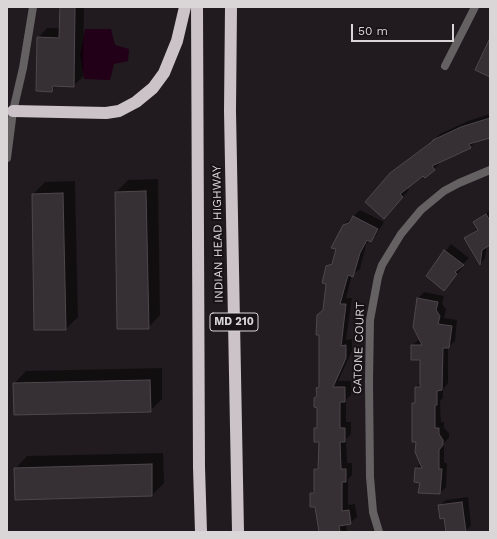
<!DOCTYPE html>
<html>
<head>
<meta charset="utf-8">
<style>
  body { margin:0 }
  #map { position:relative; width:497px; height:539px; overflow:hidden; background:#211b1f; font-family:"Work Sans",sans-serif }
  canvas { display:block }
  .frame { position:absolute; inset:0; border:8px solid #dad6d8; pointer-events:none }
  .scale { position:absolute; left:351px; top:24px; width:103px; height:18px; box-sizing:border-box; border:2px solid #dad6d8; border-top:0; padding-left:5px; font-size:12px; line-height:14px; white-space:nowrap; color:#dad6d8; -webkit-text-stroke:3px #181216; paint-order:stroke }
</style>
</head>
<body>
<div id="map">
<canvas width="497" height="539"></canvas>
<div class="frame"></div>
<div class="scale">50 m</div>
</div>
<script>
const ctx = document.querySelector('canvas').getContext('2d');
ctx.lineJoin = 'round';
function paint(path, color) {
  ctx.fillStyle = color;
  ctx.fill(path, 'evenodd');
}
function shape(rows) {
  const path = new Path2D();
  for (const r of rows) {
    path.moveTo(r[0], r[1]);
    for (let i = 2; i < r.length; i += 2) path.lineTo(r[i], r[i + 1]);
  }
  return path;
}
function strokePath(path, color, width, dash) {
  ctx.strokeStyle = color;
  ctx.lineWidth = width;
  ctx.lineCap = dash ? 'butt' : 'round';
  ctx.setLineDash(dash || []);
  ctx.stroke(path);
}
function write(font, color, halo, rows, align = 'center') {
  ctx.font = font + ' "Work Sans",sans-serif';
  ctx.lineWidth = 4;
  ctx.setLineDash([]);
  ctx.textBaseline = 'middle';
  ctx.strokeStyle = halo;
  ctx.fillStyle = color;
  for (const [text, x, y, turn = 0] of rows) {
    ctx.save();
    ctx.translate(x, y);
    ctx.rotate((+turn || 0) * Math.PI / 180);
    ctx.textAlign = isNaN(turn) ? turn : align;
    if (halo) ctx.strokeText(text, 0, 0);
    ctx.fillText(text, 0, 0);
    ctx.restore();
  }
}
paint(shape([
  [85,29,111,29,115,45,129,49,128,61,114,64,110,80,84,79,80,54]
]), '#210018');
paint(shape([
  [61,7,84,7,83,77,73,86,57,85,52,91,38,38,47,28,61,28],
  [490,114,490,137,477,141,470,147,439,162,440,163,434,169,423,174,406,188,409,190,384,217,434,140,440,134,468,121],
  [158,179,160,315,148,328,116,192,128,180],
  [75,181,78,317,66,329,33,194,45,182],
  [360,210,384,222,377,234,371,241,369,240,366,245,360,269,352,275,346,298,352,298,346,340,352,339,352,351,338,381,351,381,351,395,346,400,346,422,351,422,351,434,346,439,347,463,352,463,352,475,348,479,348,505,355,504,357,517,350,523,346,524,347,532,316,532,320,530,316,506,311,494,315,489,315,469,319,465,320,441,315,429,318,425,317,388,320,385,327,267,334,260,344,225],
  [490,210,490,244,487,246,485,258,480,264,465,238,478,228,474,222],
  [451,244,469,258,461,266,463,267,444,290,427,276],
  [424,292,444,296,442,304,446,309,444,318,457,320,455,341,448,347,448,383,443,389,443,398,440,401,441,422,444,422,444,428,449,433,449,438,444,443,444,463,447,463,446,487,440,493,421,482,416,468,421,463,413,404,416,401,416,387,421,382,421,359,412,345,420,339,418,298],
  [162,368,162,399,150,411,14,384,26,371],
  [163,453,164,483,152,495,15,469,27,456],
  [468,497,471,525,465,532,447,532,445,517,439,506,446,500]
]), '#0007');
const building = shape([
  [60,7,75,7,74,87,53,86,52,92,36,91,37,37,59,38,60,7],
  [490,38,490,77,475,70,490,38],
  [490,118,490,138,469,144,471,148,432,166,435,170,425,178,423,176,400,194,403,197,384,219,365,202,390,173,433,141,433,140,461,127,490,118],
  [146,191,149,329,117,329,115,192,146,191],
  [63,193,66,330,34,330,32,194,63,193],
  [486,214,490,221,490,245,482,250,480,265,464,238,478,230,473,222,486,214],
  [353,216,378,229,371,242,367,240,360,253,353,277,348,275,340,304,346,304,341,346,346,345,346,358,333,387,345,387,345,402,340,402,340,428,345,428,345,442,340,442,341,469,346,469,346,482,342,482,342,511,349,510,351,524,339,526,340,532,319,532,315,507,310,507,310,493,314,493,314,469,318,469,319,442,314,442,314,428,317,428,317,408,314,407,314,398,317,396,316,388,319,387,319,335,316,335,317,315,323,310,326,284,322,283,326,266,332,264,336,249,331,248,343,225,349,223,353,216],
  [444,250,464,265,455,272,457,274,444,291,426,276,444,250],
  [417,298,438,302,436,310,440,316,438,324,452,326,449,348,443,348,442,390,437,391,437,405,435,405,435,428,439,428,439,434,443,440,443,445,439,450,439,469,442,469,440,494,418,493,420,483,414,482,415,468,422,468,415,452,416,442,412,442,412,403,415,403,415,387,420,387,420,360,411,360,411,345,422,345,413,327,417,298],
  [150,380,151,412,14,415,13,383,150,380],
  [152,464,152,496,15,500,14,468,152,464],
  [462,502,466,532,446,532,444,518,440,519,438,505,462,502]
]);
paint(building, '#362f33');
strokePath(building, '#4e474c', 1);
strokePath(shape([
  [445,66,475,7],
  [7,158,13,111,23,68,33,7],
  [379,532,373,512,370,477,369,382,370,320,378,277,382,265,401,234,421,210,444,191,459,183,490,170]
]), '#656163', 8);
strokePath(shape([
  [197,7,199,467,201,532],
  [231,7,230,111,238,532],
  [13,111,106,113,119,111,136,102,153,88,164,73,177,41,185,7]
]), '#cbc3c8', 12);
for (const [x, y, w] of [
  [234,322,48]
]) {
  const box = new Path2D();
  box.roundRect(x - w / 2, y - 9, w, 18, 3);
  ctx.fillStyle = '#181216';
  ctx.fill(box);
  strokePath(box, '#dad6d8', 1);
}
write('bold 11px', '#dad6d8', null, [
  ["MD 210",234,322]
]);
write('12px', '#dad6d8', '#181216', [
  ["INDIAN HEAD HIGHWAY",218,234,-91],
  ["CATONE COURT",359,348,-88]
]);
</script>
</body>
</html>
